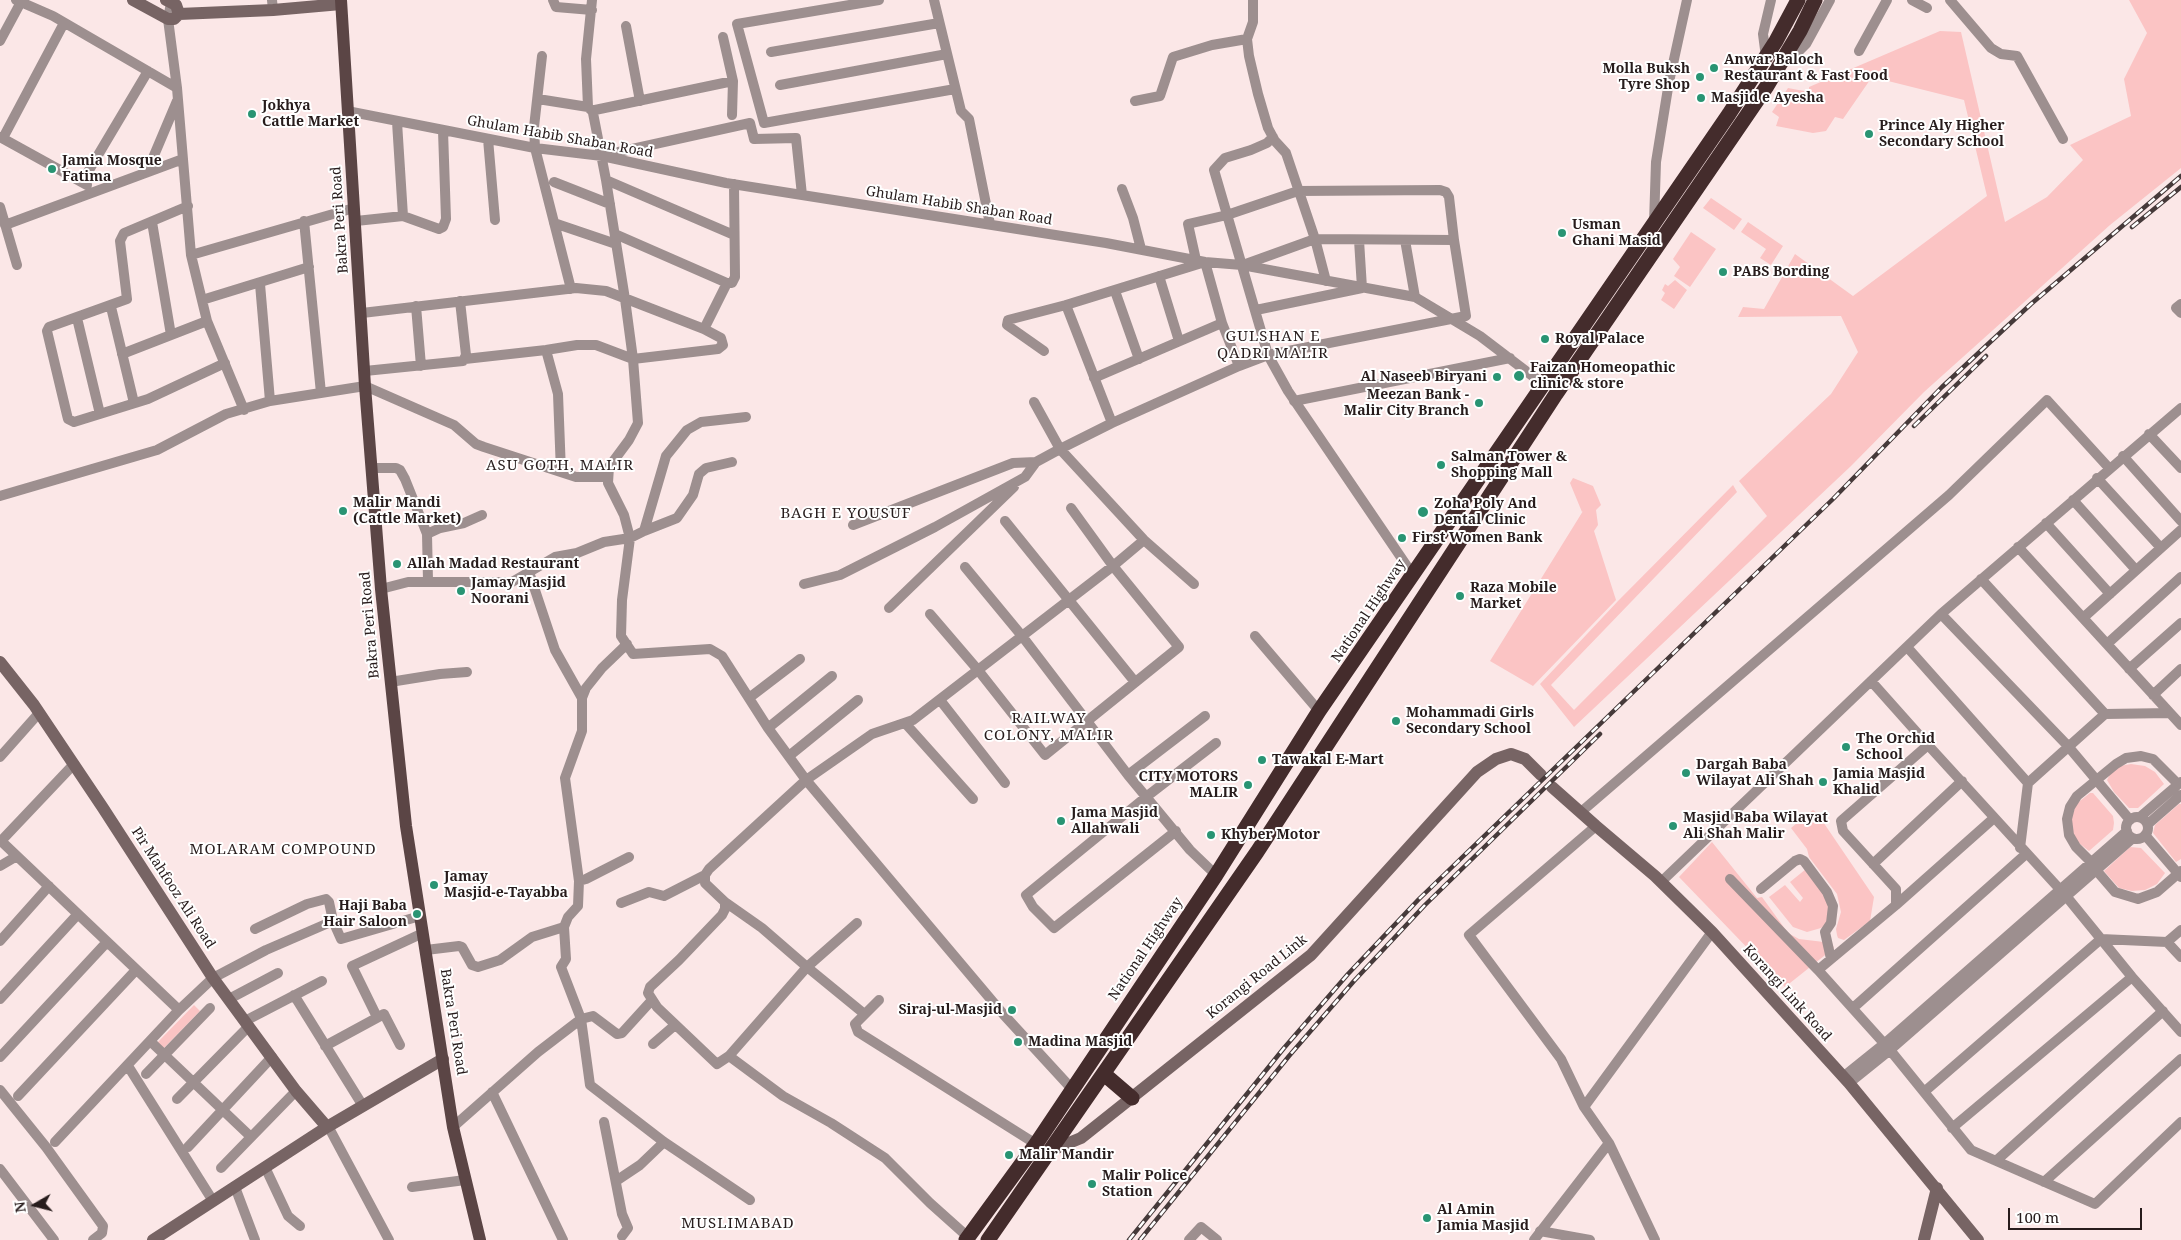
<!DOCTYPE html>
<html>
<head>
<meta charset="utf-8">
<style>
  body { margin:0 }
  #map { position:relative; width:2181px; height:1240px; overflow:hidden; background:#fbe7e7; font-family:"Noto Serif",serif }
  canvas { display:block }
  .north { position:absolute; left:10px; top:1180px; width:50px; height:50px; -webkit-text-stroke:4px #fff; paint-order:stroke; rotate:262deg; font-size:14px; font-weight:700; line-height:20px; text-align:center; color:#271c1c }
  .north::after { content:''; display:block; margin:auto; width:18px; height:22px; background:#271c1c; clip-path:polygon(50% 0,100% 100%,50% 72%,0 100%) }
  .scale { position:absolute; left:2008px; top:1208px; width:134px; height:22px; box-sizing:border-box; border:2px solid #271c1c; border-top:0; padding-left:6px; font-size:15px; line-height:18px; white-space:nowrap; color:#271c1c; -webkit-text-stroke:4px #fff; paint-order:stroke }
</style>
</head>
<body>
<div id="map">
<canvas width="2181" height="1240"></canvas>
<div class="north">N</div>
<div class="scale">100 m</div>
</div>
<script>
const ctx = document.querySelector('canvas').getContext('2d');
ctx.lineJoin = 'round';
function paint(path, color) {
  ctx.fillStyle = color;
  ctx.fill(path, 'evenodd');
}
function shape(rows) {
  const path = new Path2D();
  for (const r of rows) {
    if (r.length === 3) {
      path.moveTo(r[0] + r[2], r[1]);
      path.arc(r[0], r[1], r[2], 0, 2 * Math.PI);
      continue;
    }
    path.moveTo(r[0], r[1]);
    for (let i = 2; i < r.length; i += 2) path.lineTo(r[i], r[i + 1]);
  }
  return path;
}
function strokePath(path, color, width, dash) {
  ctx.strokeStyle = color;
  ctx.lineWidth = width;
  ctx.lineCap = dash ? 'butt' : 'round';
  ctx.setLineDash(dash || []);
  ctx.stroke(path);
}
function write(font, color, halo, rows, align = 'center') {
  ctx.font = font + ' "Noto Serif",serif';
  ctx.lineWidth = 4;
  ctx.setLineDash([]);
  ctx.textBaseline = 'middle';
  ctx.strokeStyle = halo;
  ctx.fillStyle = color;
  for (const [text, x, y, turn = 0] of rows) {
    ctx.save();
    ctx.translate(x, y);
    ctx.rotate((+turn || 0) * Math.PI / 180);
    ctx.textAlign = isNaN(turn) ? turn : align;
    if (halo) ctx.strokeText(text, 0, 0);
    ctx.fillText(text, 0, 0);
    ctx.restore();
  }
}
paint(shape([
  [2129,0,2181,0,2181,168,2110,225,1924,392,1851,466,1574,727,1540,684,1618,601,1733,485,1737,492,1551,685,1574,710,1767,516,1739,481,1831,394,1858,352,1841,316,1738,317,1743,307,1764,309,1795,254,1853,296,1987,196,1964,100,1872,77,1843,119,1835,117,1826,131,1813,133,1776,126,1779,117,1772,112,1788,88,1809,92,1809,87,1940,31,1961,32,2005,222,2047,197,2083,160,2070,145,2131,116,2124,79,2147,33],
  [1711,198,1742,219,1734,230,1703,208],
  [1748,222,1783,246,1771,265,1760,258,1766,249,1741,232],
  [1691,232,1716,249,1690,287,1674,276,1680,267,1673,259],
  [1675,280,1687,290,1674,309,1661,300,1665,293,1662,290,1665,284,1668,286],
  [1573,478,1593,486,1601,505,1596,510,1598,525,1594,531,1616,600,1533,686,1490,661,1583,511,1582,512,1570,483],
  [2131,764,2145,766,2155,772,2164,784,2138,808,2129,808,2114,792,2107,780,2110,774,2120,766],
  [2090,793,2093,793,2113,816,2114,823,2113,830,2089,851,2075,840,2071,830,2072,816,2076,804],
  [2179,804,2181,804,2181,859,2176,862,2153,833,2155,825],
  [1813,810,1817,813,1874,897,1870,921,1844,940,1838,938,1837,935,1836,929,1841,912,1837,894,1809,857,1807,849,1791,828],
  [1712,842,1757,898,1762,897,1788,933,1799,939,1832,943,1834,948,1785,987,1679,877],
  [2130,847,2141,848,2165,873,2157,884,2145,890,2132,891,2119,888,2104,871],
  [1806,869,1829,901,1827,923,1821,928,1807,932,1793,927,1769,897,1785,885,1800,902,1803,898,1790,882],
  [194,1005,200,1011,161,1051,155,1045]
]), '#fbc4c4');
strokePath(shape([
  [16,0,53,16,177,88],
  [272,0,273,10],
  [553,0,556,7,592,10],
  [879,0,737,24,764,123,955,89],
  [934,0,961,111,969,119,990,224],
  [1253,0,1253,22,1247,39,1249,56,1258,94,1268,128,1275,141,1286,153,1315,239,1326,281],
  [1912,0,1927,8],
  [1950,0,1991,48,2001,54,2017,56,2063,139],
  [171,3,168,19,177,88,191,255,207,321,244,410],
  [626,26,640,101],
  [723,37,733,81,732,115],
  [0,41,21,2],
  [1859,51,1887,0],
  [771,52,939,23],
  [542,56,534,127,535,148,571,289],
  [1766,57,1763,34,1771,0],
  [1784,59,1798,52,1806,44,1830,0],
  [733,81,595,110,593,113,606,180,625,299,633,359,638,423,629,440,609,467,608,483,624,515,630,538,622,600,621,636,633,654,710,649,722,656,768,728,806,780,709,869,705,875,705,883,725,902,725,909,722,915,679,960,650,987,648,993,657,1007,717,1064,729,1056,807,967,857,923],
  [780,85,947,54],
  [538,99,588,107,591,110],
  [1135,101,1160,96,1173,57,1212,45,1247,39],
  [588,107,586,59,592,0],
  [347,111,535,148,602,156,726,183,1106,243,1205,262,1242,265,1415,297,1480,336,1543,384],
  [397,122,403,216],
  [0,137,87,185],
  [1273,137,1267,143,1251,150,1225,158,1214,170,1268,355,1288,391,1413,575],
  [3,138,64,23],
  [488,139,495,220],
  [605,155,750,123,754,139,796,138,802,195],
  [147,172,177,101],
  [606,180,734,235],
  [82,182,148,71],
  [554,182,610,204],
  [1122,189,1133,218,1141,249],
  [188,206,124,233,120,241,127,299,49,327,47,331,67,415,68,419,74,422,148,399,225,363],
  [0,207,17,265],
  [304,221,321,393],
  [356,221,403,216,439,229,443,227,446,219,443,131],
  [152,222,171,335],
  [554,223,616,244],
  [1654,223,1656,162,1669,82,1687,0],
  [5,225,183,159],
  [615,234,727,283],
  [1405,240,1415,297],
  [191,255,354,208],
  [1243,265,1315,239,1454,240],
  [1159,276,1179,341],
  [260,284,270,401],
  [1115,291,1139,359],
  [202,300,309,267],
  [2181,304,2176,308,2181,313],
  [1066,305,1112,423],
  [416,306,421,366],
  [111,307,134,403],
  [1256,310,1362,288,1359,240],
  [362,313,576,288,606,291,704,329,721,338,723,345,718,349,633,359,596,345,577,345,546,350,465,359],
  [77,318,100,414],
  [704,329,727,283,732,283,735,277,734,184],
  [546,350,558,394,561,472],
  [1044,351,1007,325,1008,320,1066,305,1205,262,1222,323,1239,366],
  [122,354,207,321],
  [365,371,463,361,466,355,460,301],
  [1094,378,1222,323],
  [1294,401,1510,358],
  [1034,402,1060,449,1144,540,1194,584],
  [2149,434,2181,468],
  [2123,456,2181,521],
  [372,468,396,468,400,470,405,479,427,534,428,581],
  [2097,478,2161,548],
  [0,496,157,450,226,414,270,401,365,386,454,425,476,444,484,447,576,477,608,477],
  [2073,500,2136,570],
  [1005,521,1135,682],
  [2046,523,2110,594],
  [853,525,1013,463,1036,462],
  [644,531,677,518,693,495,699,474,706,468,732,462],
  [427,534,440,528,464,523,482,515],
  [2018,547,2170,713],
  [965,567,1022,636,1128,775,1190,850,1216,875],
  [529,572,555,650,582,698],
  [1981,579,2105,714],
  [804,584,840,575,935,527,1025,477,1036,462,1060,449,1112,423,1239,366,1268,355,1466,316,1454,240,1449,197,1446,192,1440,190,1298,191,1227,215,1188,224,1196,260],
  [381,589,408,582,512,582,555,557,577,553,604,542,630,538,644,531,666,456,687,430,701,422,746,417],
  [889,608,1014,487],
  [930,614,978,670,1045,755,1179,647,1113,566,1071,508],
  [1941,614,2067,745,2130,820],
  [2083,618,2181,530],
  [1255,636,1319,711],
  [627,644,602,668,586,688,582,698,582,731,565,778,579,881,586,879,629,857],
  [2107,644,2181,577],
  [1907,647,2028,783],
  [2129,669,2181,623],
  [1871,681,1928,745,1841,821,1843,831,1896,889,1896,905,1818,970,1890,1050,1971,1150,2095,1204,2181,1122],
  [390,682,440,674,467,672],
  [2153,695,2181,669],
  [749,698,800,659],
  [940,700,1005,783],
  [905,723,973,799],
  [768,728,832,676],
  [1928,745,2066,896,2132,977,2181,1032],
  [789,756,858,700],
  [0,757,39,713],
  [1128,775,1205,716],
  [1581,812,1949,495,2047,400,2109,468],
  [2140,817,2181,782],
  [2137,828,11],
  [2148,824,2181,795],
  [1596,826,1469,935,1561,1059,1584,1107,1609,1143,1655,1240],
  [1176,831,1054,928,1033,907,1026,895,1146,797,1216,743],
  [2145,835,2181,877],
  [0,840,179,1010],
  [1,841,74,764],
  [2020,848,2028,783,2105,714,2170,713,2181,725],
  [2091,862,2076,847,2069,835,2067,819,2070,807,2077,796,2116,764,2126,758,2141,756,2153,759,2178,784],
  [1873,864,1962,781],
  [0,866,17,856],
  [2096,870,2115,892,2138,899,2157,892,2181,871],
  [1730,879,1818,970],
  [579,881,578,906,568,917,564,927,566,959,561,967,581,1019,590,1085,664,1142,750,1200],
  [1661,882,1941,614,2181,408],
  [1761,889,1795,861,1800,859,1804,861,1827,892,1833,906,1831,923,1825,932,1831,959],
  [725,902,762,928,807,967,862,1012],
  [621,903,649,892,664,896,705,875],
  [1896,905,1994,818],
  [255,929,307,904,326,899,329,902,333,921,341,939,420,916],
  [2181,930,2167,942,2181,957],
  [0,941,49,886],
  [426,950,459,946,462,947,472,965,478,967,500,960,532,937,564,927],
  [294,995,363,1106],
  [0,999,78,914],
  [229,999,278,973],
  [879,1000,855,1024,858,1032,1036,1144],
  [1853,1008,2026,854],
  [377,1017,352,966,423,933],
  [245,1021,322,981],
  [150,1041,251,1137],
  [653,1044,675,1025],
  [325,1046,384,1014,400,1045],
  [729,1056,783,1096,831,1123,885,1158,930,1203,968,1237],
  [0,1057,107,942],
  [128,1066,213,1201],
  [146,1074,210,1008],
  [1843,1077,1884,1044,2127,831],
  [1849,1083,1890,1050,2133,838],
  [1071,1088,1004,1015,806,780,872,734,913,720,1113,566,1144,540],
  [0,1090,46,1147,103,1226,102,1233,93,1240],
  [492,1092,563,1240],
  [1924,1092,2101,939,2167,942],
  [18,1096,136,970],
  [177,1099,249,1026],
  [1584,1107,1712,932],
  [604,1122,622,1214,628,1228,622,1236],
  [328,1126,389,1240],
  [453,1127,538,1052,581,1019,593,1016,617,1034,622,1033,652,1000],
  [1952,1128,2132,977],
  [55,1142,179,1010,213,978,266,950,333,921],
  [188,1147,272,1057],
  [1997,1160,2163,1011],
  [265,1167,288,1216,300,1226],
  [221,1168,296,1091],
  [0,1169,54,1240],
  [616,1181,640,1165,664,1142],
  [2044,1182,2181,1059],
  [235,1187,255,1240],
  [412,1187,465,1180],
  [1540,1231,1590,1240],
  [1189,1240,1201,1227,1217,1240],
  [1534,1240,1609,1143]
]), '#9d8f8f', 10);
strokePath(shape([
  [133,0,168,19,174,19,179,14,273,10,341,4],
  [166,0,176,5,179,14],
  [0,662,34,705,103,808,213,978,296,1091,327,1127],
  [1552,787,1596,826,1655,876,1712,932,1849,1083,1978,1240],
  [1047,1152,1081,1138,1311,955,1477,772,1496,759,1511,754,1525,759,1541,775],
  [153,1240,327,1127,443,1059],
  [1924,1240,1937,1188]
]), '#776464', 12);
strokePath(shape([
  [341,0,365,386,381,589,406,826,453,1127,480,1240]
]), '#5b4545', 12);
strokePath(shape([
  [1104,1074,1132,1098],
  [966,1240,1036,1144,1216,875,1319,711,1729,114,1776,41,1798,0],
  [988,1240,1257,852,1556,394,1767,86,1800,31,1815,0]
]), '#442c2c', 15);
const rail = shape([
  [2132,227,2181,187],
  [1914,426,1986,356],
  [1129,1240,1284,1048,1348,974,1419,899,1833,499,1942,387,2031,304,2181,176],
  [1140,1240,1289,1056,1354,981,1425,905,1600,734]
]);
strokePath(rail, '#463a3a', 4.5);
strokePath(rail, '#fff', 2.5, [8]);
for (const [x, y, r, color] of [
  [1714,68,5,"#299473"],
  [1700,77,5,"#299473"],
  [1701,98,5,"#299473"],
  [252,114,5,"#299473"],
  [1869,134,5,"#299473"],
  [52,169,5,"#299473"],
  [1562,233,5,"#299473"],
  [1723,272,5,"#299473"],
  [1545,339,5,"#299473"],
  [1519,376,6,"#299473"],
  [1497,377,5,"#299473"],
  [1479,403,5,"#299473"],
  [1441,465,5,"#299473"],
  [343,511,5,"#299473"],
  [1423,512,6,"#299473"],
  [1402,538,5,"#299473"],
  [397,564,5,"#299473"],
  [461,591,5,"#299473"],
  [1460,596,5,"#299473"],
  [1396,721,5,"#299473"],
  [1846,747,5,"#299473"],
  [1262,760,5,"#299473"],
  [1686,773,5,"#299473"],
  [1823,782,5,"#299473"],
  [1248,785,5,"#299473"],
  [1061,821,5,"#299473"],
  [1673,826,5,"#299473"],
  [1211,835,5,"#299473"],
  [434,885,5,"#299473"],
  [417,914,5,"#299473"],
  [1012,1010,5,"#299473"],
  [1018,1042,5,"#299473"],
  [1009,1155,5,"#299473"],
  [1092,1184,5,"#299473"],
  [1427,1218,5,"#299473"]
]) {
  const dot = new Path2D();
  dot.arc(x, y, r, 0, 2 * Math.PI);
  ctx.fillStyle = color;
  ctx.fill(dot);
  strokePath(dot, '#fff', 2);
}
write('bold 14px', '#271c1c', '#fff', [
  ["Anwar Baloch",1724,60],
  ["Restaurant & Fast Food",1724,76],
  ["Molla Buksh",1690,69,"right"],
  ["Tyre Shop",1690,85,"right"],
  ["Masjid e Ayesha",1711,98],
  ["Jokhya",262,106],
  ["Cattle Market",262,122],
  ["Prince Aly Higher",1879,126],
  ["Secondary School",1879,142],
  ["Jamia Mosque",62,161],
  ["Fatima",62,177],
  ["Usman",1572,225],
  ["Ghani Masid",1572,241],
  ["PABS Bording",1733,272],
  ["Royal Palace",1555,339],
  ["Faizan Homeopathic",1530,368],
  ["clinic & store",1530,384],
  ["Al Naseeb Biryani",1487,377,"right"],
  ["Meezan Bank -",1469,395,"right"],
  ["Malir City Branch",1469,411,"right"],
  ["Salman Tower &",1451,457],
  ["Shopping Mall",1451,473],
  ["Malir Mandi",353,503],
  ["(Cattle Market)",353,519],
  ["Zoha Poly And",1434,504],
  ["Dental Clinic",1434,520],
  ["First Women Bank",1412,538],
  ["Allah Madad Restaurant",407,564],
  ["Jamay Masjid",471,583],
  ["Noorani",471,599],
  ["Raza Mobile",1470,588],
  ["Market",1470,604],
  ["Mohammadi Girls",1406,713],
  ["Secondary School",1406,729],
  ["The Orchid",1856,739],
  ["School",1856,755],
  ["Tawakal E-Mart",1272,760],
  ["Dargah Baba",1696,765],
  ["Wilayat Ali Shah",1696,781],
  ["Jamia Masjid",1833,774],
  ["Khalid",1833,790],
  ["CITY MOTORS",1238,777,"right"],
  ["MALIR",1238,793,"right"],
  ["Jama Masjid",1071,813],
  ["Allahwali",1071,829],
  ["Masjid Baba Wilayat",1683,818],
  ["Ali Shah Malir",1683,834],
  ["Khyber Motor",1221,835],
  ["Jamay",444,877],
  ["Masjid-e-Tayabba",444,893],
  ["Haji Baba",407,906,"right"],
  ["Hair Saloon",407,922,"right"],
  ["Siraj-ul-Masjid",1002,1010,"right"],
  ["Madina Masjid",1028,1042],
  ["Malir Mandir",1019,1155],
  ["Malir Police",1102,1176],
  ["Station",1102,1192],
  ["Al Amin",1437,1210],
  ["Jamia Masjid",1437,1226]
], 'left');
write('14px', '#271c1c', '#fff', [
  ["Ghulam Habib Shaban Road",560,137,10],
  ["Ghulam Habib Shaban Road",959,206,9],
  ["Bakra Peri Road",340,220,-94],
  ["National Highway",1369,611,-56],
  ["Bakra Peri Road",370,625,-95],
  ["Pir Mahfooz Ali Road",173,888,57],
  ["National Highway",1146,949,-56],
  ["Korangi Road Link",1257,977,-39],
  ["Korangi Link Road",1787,993,48],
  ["Bakra Peri Road",453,1022,81]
]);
ctx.letterSpacing = '1px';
write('15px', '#271c1c', '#fff', [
  ["GULSHAN E",1273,337],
  ["QADRI MALIR",1273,354],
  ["ASU GOTH, MALIR",560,466],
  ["BAGH E YOUSUF",846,514],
  ["RAILWAY",1049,719],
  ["COLONY, MALIR",1049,736],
  ["MOLARAM COMPOUND",283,850],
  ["MUSLIMABAD",738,1224]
]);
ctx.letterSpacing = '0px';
</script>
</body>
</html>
